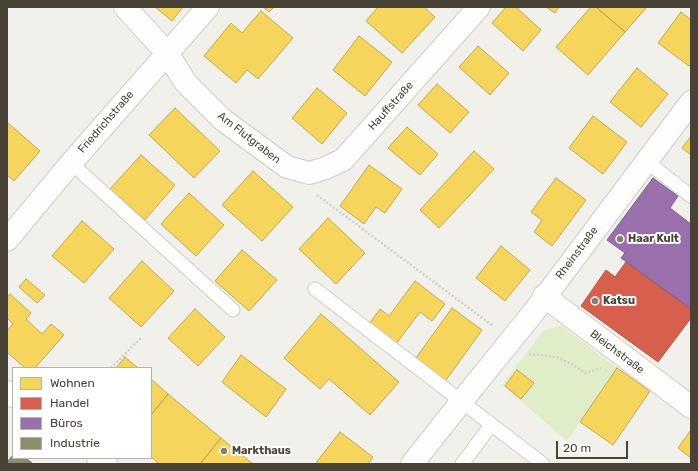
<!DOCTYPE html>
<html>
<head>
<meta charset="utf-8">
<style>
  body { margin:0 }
  #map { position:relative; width:698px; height:471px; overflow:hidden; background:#f2f0eb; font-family:Rubik,sans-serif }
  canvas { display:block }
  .frame { position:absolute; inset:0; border:8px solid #494236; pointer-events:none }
  .legend { position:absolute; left:12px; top:367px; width:140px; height:92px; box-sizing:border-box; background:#fff; border:1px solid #b6b3af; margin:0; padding:5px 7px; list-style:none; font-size:12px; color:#494236 }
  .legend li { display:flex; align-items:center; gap:8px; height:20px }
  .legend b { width:20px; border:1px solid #b6b3af }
  .scale { position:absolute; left:556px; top:441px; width:72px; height:18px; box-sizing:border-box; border:2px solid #494236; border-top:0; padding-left:5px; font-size:12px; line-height:14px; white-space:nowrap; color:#494236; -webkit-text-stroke:3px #fff; paint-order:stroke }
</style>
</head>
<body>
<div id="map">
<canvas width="698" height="471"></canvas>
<div class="frame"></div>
<ul class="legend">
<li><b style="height:11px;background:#f6d55c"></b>Wohnen</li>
<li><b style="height:11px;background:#d6604d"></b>Handel</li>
<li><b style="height:11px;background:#9970ab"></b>Büros</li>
<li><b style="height:11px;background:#8c8c6e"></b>Industrie</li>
</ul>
<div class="scale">20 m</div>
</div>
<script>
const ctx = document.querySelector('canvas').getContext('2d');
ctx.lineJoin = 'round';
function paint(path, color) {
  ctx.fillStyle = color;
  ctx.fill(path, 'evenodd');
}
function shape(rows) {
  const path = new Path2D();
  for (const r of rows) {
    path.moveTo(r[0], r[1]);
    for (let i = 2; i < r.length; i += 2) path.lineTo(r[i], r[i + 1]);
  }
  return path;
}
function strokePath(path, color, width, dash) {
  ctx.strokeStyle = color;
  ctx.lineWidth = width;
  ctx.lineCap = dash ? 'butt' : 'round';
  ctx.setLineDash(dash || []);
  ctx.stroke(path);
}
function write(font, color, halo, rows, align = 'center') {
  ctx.font = font + ' Rubik,sans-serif';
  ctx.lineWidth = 4;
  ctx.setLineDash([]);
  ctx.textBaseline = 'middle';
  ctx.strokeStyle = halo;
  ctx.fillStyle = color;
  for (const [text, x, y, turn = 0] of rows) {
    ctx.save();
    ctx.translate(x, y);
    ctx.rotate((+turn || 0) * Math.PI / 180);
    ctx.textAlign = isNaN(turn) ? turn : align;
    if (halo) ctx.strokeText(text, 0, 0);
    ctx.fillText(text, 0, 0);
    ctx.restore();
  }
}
paint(shape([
  [562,326,617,368,567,441,502,385,544,330]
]), '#dfeec9');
const homes = shape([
  [155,7,183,7,172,21,155,7],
  [263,7,274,7,269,12,263,7],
  [378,7,424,7,435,17,402,53,366,21,378,7],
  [506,7,516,7,541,30,523,51,492,23,506,7],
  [546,7,559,7,555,13,546,7],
  [591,7,596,7,625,32,588,75,556,47,591,7],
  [596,7,647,7,625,32,596,7],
  [261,11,293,38,258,79,247,70,236,83,204,56,231,23,242,33,261,11],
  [681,12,691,20,691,64,689,66,658,43,681,12],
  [359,36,392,62,365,96,333,70,359,36],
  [478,46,509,73,490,95,459,67,478,46],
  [637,68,668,94,641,127,610,102,637,68],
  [437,84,469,112,450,133,418,105,437,84],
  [317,88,347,113,322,144,292,118,317,88],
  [175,108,220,151,194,178,149,135,175,108],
  [593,116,627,142,603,174,569,148,593,116],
  [7,122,40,151,14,181,7,175,7,122],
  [407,127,438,154,420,175,388,148,407,127],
  [691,136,691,155,682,148,691,136],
  [474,151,494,169,439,228,420,210,474,151],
  [141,155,175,185,145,220,110,189,141,155],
  [369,165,402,189,385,213,376,207,364,224,340,206,369,165],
  [253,171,293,207,262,241,222,205,253,171],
  [556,178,586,200,552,246,534,232,542,220,531,212,556,178],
  [189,193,224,225,196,256,161,224,189,193],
  [328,218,365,253,336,284,299,249,328,218],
  [82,221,114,249,84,283,52,256,82,221],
  [501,246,530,270,505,301,476,278,501,246],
  [242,250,277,280,249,311,215,281,242,250],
  [142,261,174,291,141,327,109,298,142,261],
  [26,279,45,295,37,303,19,287,26,279],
  [415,281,445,304,432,321,420,312,396,344,369,324,380,309,389,316,415,281],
  [10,294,31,313,26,319,42,334,51,324,64,335,35,368,25,368,7,352,7,331,13,324,7,318,7,297,10,294],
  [452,308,482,330,444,383,413,362,452,308],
  [195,309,225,337,198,366,168,338,195,309],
  [321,314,399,382,370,415,329,379,320,389,284,358,321,314],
  [241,355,286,389,266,417,222,382,241,355],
  [125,357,138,368,116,368,125,357],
  [617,368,650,391,613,445,580,422,617,368],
  [517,370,534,383,521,399,505,386,517,370],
  [151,379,168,394,151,415,151,379],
  [168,394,221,438,200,464,159,464,151,457,151,415,168,394],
  [691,430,691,458,678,448,691,430],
  [340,432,373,457,368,464,315,464,340,432],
  [221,438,253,464,200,464,221,438]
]);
paint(homes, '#f6d55c');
strokePath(homes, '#c2a951', 1);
const shops = shape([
  [626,262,691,309,691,318,658,362,581,306,606,270,615,277,626,262]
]);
paint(shops, '#d6604d');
strokePath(shops, '#ac5746', 1);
const offices = shape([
  [653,178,678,196,670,208,691,224,691,309,621,258,625,253,607,240,653,178]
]);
paint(offices, '#9970ab');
strokePath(offices, '#816288', 1);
const industry = shape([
  [13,455,13,458,26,458,32,463,7,464,7,462,13,455]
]);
paint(industry, '#8c8c6e');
strokePath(industry, '#78765d', 1);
const service = shape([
  [646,161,691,196],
  [71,163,233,310],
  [315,289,543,464],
  [462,464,491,425]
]);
const minor = shape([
  [125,7,167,53,186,83,223,120,287,167,309,173,323,169,343,160,479,7],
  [7,240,71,163,208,7],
  [544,296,691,407],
  [7,392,13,396],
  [98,458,106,464]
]);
const tertiary = shape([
  [412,464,461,402,533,313,691,102]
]);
strokePath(service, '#d0cdc8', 15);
strokePath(minor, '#d0cdc8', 24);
strokePath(tertiary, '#d0cdc8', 24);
strokePath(shape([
  [317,195,493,326],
  [529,354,557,357,572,364,585,373,601,368],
  [111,368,141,338]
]), '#d2d0ca', 2.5, [2, 2]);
strokePath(service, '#fdfdfc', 13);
strokePath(minor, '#fdfdfc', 22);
strokePath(tertiary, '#fdfdfc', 22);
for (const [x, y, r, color] of [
  [620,239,4,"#847f75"],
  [595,301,4,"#847f75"],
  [224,451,4,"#847f75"]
]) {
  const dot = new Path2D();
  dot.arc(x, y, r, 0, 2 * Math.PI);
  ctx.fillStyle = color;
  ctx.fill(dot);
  strokePath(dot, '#fff', 1.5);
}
write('11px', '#494236', '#fff', [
  ["Hauffstraße",391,106,-48],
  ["Friedrichstraße",106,122,-49],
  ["Am Flutgraben",249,138,38],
  ["Rheinstraße",577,253,-53],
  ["Bleichstraße",617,352,37]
]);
write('bold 11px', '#494236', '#fff', [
  ["Haar Kult",628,239],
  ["Katsu",603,301],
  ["Markthaus",232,451]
], 'left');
</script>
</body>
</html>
